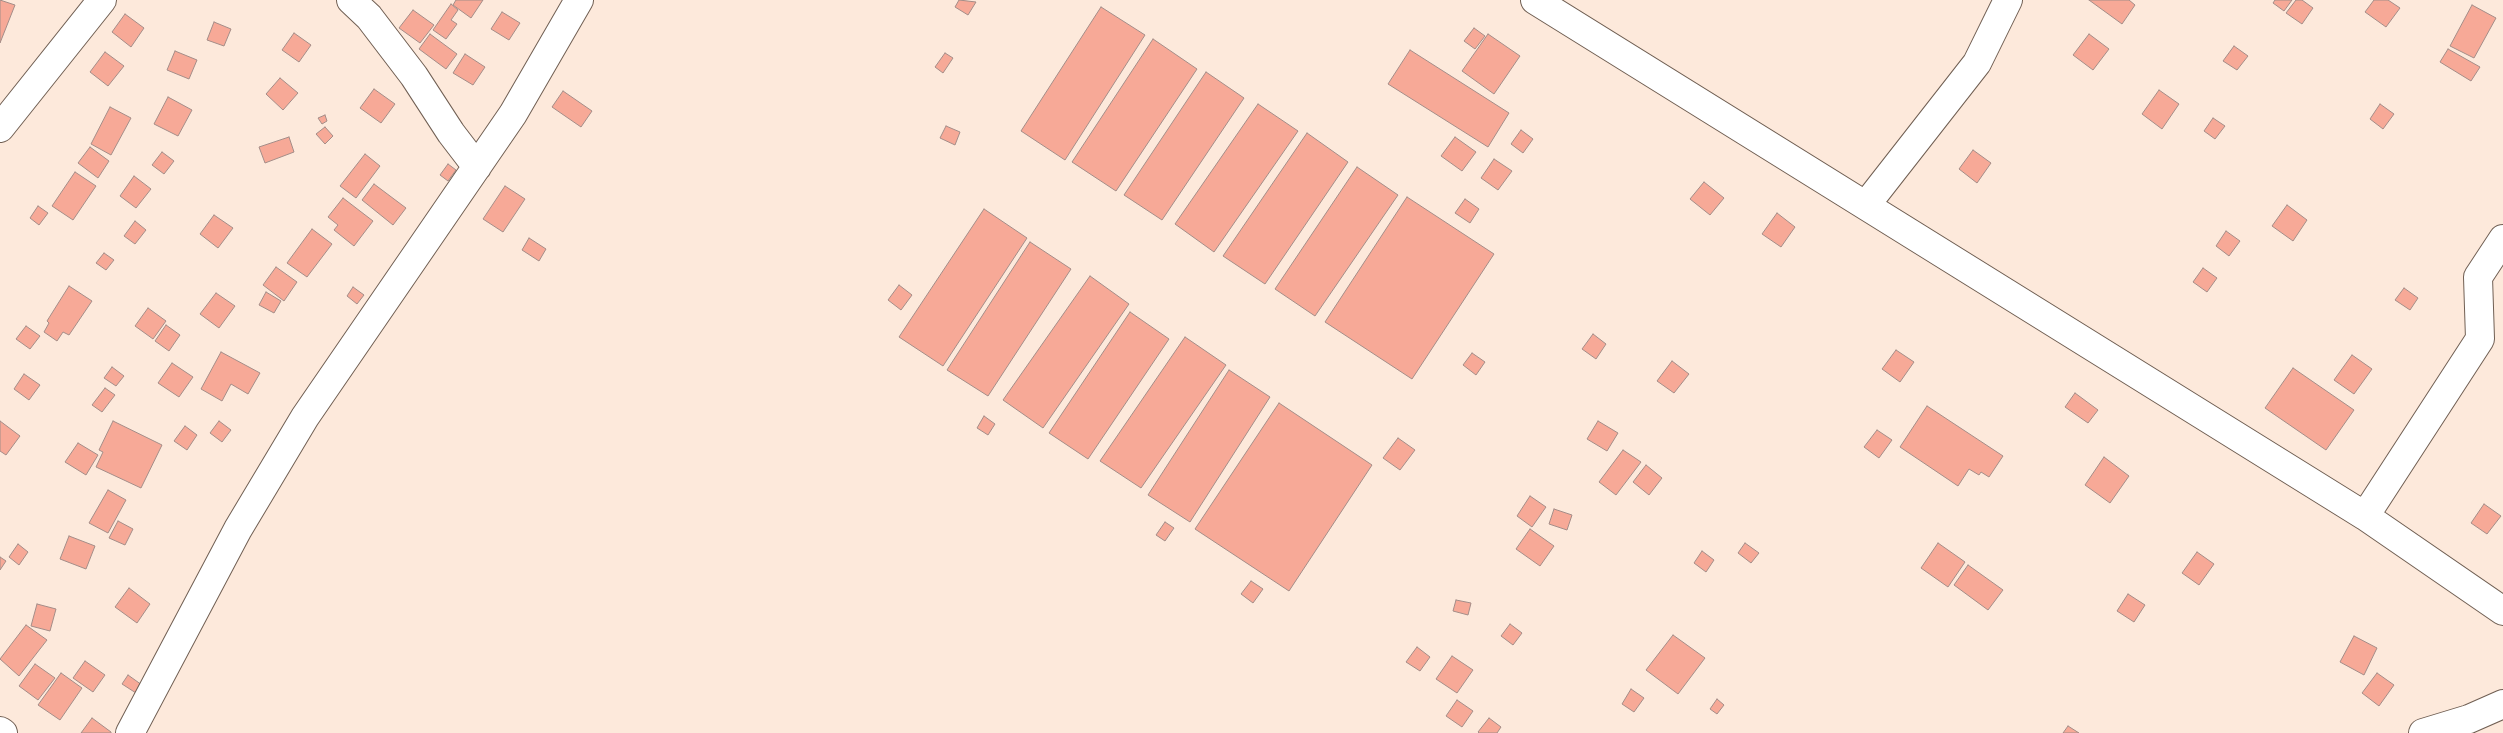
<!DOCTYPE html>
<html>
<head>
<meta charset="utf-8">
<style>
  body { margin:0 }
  canvas { display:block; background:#fde9db }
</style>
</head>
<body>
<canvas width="2503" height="733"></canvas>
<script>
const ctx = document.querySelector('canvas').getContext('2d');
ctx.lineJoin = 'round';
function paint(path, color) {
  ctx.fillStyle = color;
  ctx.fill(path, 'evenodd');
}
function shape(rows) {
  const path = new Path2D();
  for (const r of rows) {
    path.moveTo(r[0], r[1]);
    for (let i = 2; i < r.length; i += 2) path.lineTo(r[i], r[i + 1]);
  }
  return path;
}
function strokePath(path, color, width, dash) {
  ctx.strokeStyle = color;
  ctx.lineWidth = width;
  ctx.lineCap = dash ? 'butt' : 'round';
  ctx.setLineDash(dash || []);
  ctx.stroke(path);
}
const building = shape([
  [0,0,15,5,0,43,0,0],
  [456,0,483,0,471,18,453,5,456,0],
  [959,0,976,2,968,15,955,7,959,0],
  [2089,0,2129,0,2135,5,2122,24,2089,0],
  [2275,0,2292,0,2284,11,2273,3,2275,0],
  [2296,0,2302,0,2313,8,2302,24,2286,13,2296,0],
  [2374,0,2388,0,2400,8,2386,27,2365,12,2374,0],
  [451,4,458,10,451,20,457,24,446,39,433,30,451,4],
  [2472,5,2496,18,2474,58,2450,46,2472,5],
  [1101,7,1145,35,1065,160,1021,131,1101,7],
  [413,10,434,25,420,43,399,28,413,10],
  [502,12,520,23,509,40,491,29,502,12],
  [125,14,144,28,131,47,112,32,125,14],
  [214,22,231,29,224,46,207,40,214,22],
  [1474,28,1485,36,1475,49,1464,41,1474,28],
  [294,33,311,45,299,62,282,50,294,33],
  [430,34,457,54,446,69,419,49,430,34],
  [1488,34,1520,56,1494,94,1462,71,1488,34],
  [2089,34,2109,49,2093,70,2073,55,2089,34],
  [1153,39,1197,69,1116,191,1072,162,1153,39],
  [2234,46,2248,56,2237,70,2223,61,2234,46],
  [2448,49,2480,67,2471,81,2440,62,2448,49],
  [1410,50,1509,113,1488,147,1388,84,1410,50],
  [175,51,197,60,189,79,167,70,175,51],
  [105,52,124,66,108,86,90,72,105,52],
  [945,53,953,58,943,73,935,67,945,53],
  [465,54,485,67,473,85,453,73,465,54],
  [1206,72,1244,98,1162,220,1124,195,1206,72],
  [280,78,298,93,283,110,266,94,280,78],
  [374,89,395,104,381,123,360,108,374,89],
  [2159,90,2179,104,2162,129,2142,114,2159,90],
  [563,91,592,111,581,127,552,107,563,91],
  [168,97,192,110,178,136,154,124,168,97],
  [1258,104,1298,131,1214,252,1175,224,1258,104],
  [2380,104,2394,114,2383,129,2370,119,2380,104],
  [110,107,131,118,111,155,91,144,110,107],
  [325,115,327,121,322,124,318,118,325,115],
  [2213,118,2225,126,2215,139,2204,131,2213,118],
  [946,126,960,132,955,145,940,138,946,126],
  [325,127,333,136,325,144,316,134,325,127],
  [1521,130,1533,139,1523,153,1511,144,1521,130],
  [1307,133,1348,162,1265,284,1223,256,1307,133],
  [289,137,294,152,265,163,259,147,289,137],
  [1455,137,1476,152,1462,171,1441,156,1455,137],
  [90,147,109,161,98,178,78,163,90,147],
  [1973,150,1991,163,1977,183,1959,169,1973,150],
  [162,152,174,161,164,174,152,165,162,152],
  [365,154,380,166,356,198,340,186,365,154],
  [1494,159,1512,171,1498,190,1481,178,1494,159],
  [448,164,456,170,448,181,440,175,448,164],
  [1357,167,1398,195,1315,316,1275,289,1357,167],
  [75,172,96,186,73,220,52,206,75,172],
  [134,176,151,189,136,208,120,196,134,176],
  [1704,182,1724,198,1710,215,1690,199,1704,182],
  [374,184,406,208,393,225,362,200,374,184],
  [505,186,525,199,503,232,483,219,505,186],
  [1407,197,1494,254,1412,379,1325,322,1407,197],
  [343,198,373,221,354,246,334,230,338,225,328,217,343,198],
  [1465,199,1479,209,1470,223,1455,213,1465,199],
  [2287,205,2307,220,2293,241,2272,226,2287,205],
  [38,206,48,213,39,225,30,218,38,206],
  [984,209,1027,238,943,366,899,337,984,209],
  [1777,213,1795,227,1781,247,1762,234,1777,213],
  [214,215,233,228,218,248,200,234,214,215],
  [135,221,146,230,135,244,124,236,135,221],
  [312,229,332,244,307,277,287,263,312,229],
  [2226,231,2240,241,2229,256,2216,246,2226,231],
  [529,238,546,249,539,261,522,250,529,238],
  [1030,242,1071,269,988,396,947,370,1030,242],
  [104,253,114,260,106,270,96,263,104,253],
  [276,267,297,282,284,301,263,285,276,267],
  [2203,268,2217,278,2207,292,2193,282,2203,268],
  [1090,276,1129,304,1043,428,1003,400,1090,276],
  [899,285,912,295,901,310,888,300,899,285],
  [69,286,92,301,69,335,63,332,57,341,44,332,49,323,47,321,69,286],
  [353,287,364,295,357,304,347,296,353,287],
  [2404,288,2418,298,2410,310,2395,300,2404,288],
  [266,292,281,301,274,313,259,305,266,292],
  [216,293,235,306,219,328,200,314,216,293],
  [148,308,166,321,153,339,135,326,148,308],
  [1130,312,1169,339,1088,459,1049,433,1130,312],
  [166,325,180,335,169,351,155,341,166,325],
  [26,326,40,336,30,349,16,339,26,326],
  [1593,334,1606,344,1596,359,1582,349,1593,334],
  [1185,337,1226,365,1141,488,1100,461,1185,337],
  [1896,350,1914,362,1900,382,1882,369,1896,350],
  [221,352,260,373,248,394,231,384,222,401,201,389,221,352],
  [1472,353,1485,362,1476,375,1463,365,1472,353],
  [2352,355,2372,369,2354,394,2334,380,2352,355],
  [1672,361,1689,374,1674,393,1657,381,1672,361],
  [172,363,193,377,179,397,158,383,172,363],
  [112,367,124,376,116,386,104,378,112,367],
  [2293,368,2354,410,2326,450,2265,408,2293,368],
  [1229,370,1270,397,1190,522,1148,495,1229,370],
  [24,374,40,385,29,400,14,389,24,374],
  [105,388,115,395,102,412,92,405,105,388],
  [2075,393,2098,410,2088,423,2065,407,2075,393],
  [1279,403,1372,465,1289,591,1195,529,1279,403],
  [1927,406,2003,456,1989,477,1981,472,1979,475,1969,469,1958,486,1900,447,1927,406],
  [984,416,995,424,988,435,977,428,984,416],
  [0,421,20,436,6,455,0,451,0,421],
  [113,421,162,445,141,488,96,467,103,452,99,450,113,421],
  [219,421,231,430,222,442,210,433,219,421],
  [1598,421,1618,433,1607,451,1587,439,1598,421],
  [185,426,197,435,187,450,174,441,185,426],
  [1877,430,1892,440,1879,458,1864,447,1877,430],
  [1398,438,1415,450,1400,470,1383,458,1398,438],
  [78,443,98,455,86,475,65,462,78,443],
  [1623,450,1641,462,1616,495,1599,482,1623,450],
  [2104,457,2129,476,2110,503,2085,485,2104,457],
  [1646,465,1662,478,1649,495,1633,482,1646,465],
  [108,490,126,500,108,533,89,523,108,490],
  [1530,496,1546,507,1532,527,1517,516,1530,496],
  [2484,504,2501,516,2487,534,2471,523,2484,504],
  [1554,509,1572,515,1567,530,1549,524,1554,509],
  [118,521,133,529,125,545,109,538,118,521],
  [1165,522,1174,528,1165,541,1156,535,1165,522],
  [1530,529,1554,546,1540,566,1516,549,1530,529],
  [69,536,95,546,86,569,60,559,69,536],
  [1745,543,1759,553,1751,563,1738,553,1745,543],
  [1938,543,1965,562,1948,587,1921,568,1938,543],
  [18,544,28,552,19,565,9,557,18,544],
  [1702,551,1714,560,1706,572,1694,563,1702,551],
  [2197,552,2214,564,2199,585,2182,573,2197,552],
  [0,557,6,561,0,570,0,557],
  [1968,565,2003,590,1988,610,1954,585,1968,565],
  [1251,581,1263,589,1253,603,1241,594,1251,581],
  [129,588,150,604,137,623,115,607,129,588],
  [2128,594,2145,605,2134,622,2117,611,2128,594],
  [1456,600,1471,603,1468,615,1453,611,1456,600],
  [37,604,56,609,50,631,31,626,37,604],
  [1510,624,1522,633,1513,645,1501,636,1510,624],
  [26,625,47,640,19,676,0,659,26,625],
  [1673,635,1705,658,1678,694,1646,670,1673,635],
  [2354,636,2377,648,2364,675,2340,662,2354,636],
  [1417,647,1430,657,1420,671,1406,662,1417,647],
  [1452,656,1473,670,1457,693,1436,679,1452,656],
  [85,661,105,675,93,692,73,678,85,661],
  [35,664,55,678,38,700,19,686,35,664],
  [61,673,82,688,60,720,38,705,61,673],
  [2377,673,2394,685,2379,706,2362,693,2377,673],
  [128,675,142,685,136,693,122,684,128,675],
  [1631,689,1644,698,1634,712,1622,704,1631,689],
  [1717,699,1724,705,1717,714,1710,709,1717,699],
  [1457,700,1473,711,1462,727,1446,716,1457,700],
  [92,718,111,732,111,733,81,733,92,718],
  [1489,718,1501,727,1497,733,1479,733,1478,732,1489,718],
  [2068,726,2079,733,2063,733,2068,726]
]);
paint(building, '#f7a997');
strokePath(building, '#a48d88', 1);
const street = shape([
  [351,0,369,17,414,76,451,133,477,167],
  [1535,0,2365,516,2503,611],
  [0,128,102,0],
  [1866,205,1977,63,2008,0],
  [2365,516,2480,339,2478,277,2503,239],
  [0,731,3,733],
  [130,733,238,529,305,417,513,114,579,0],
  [2423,733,2469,719,2503,704]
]);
strokePath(street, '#705f53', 30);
strokePath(street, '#fff', 28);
</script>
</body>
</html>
